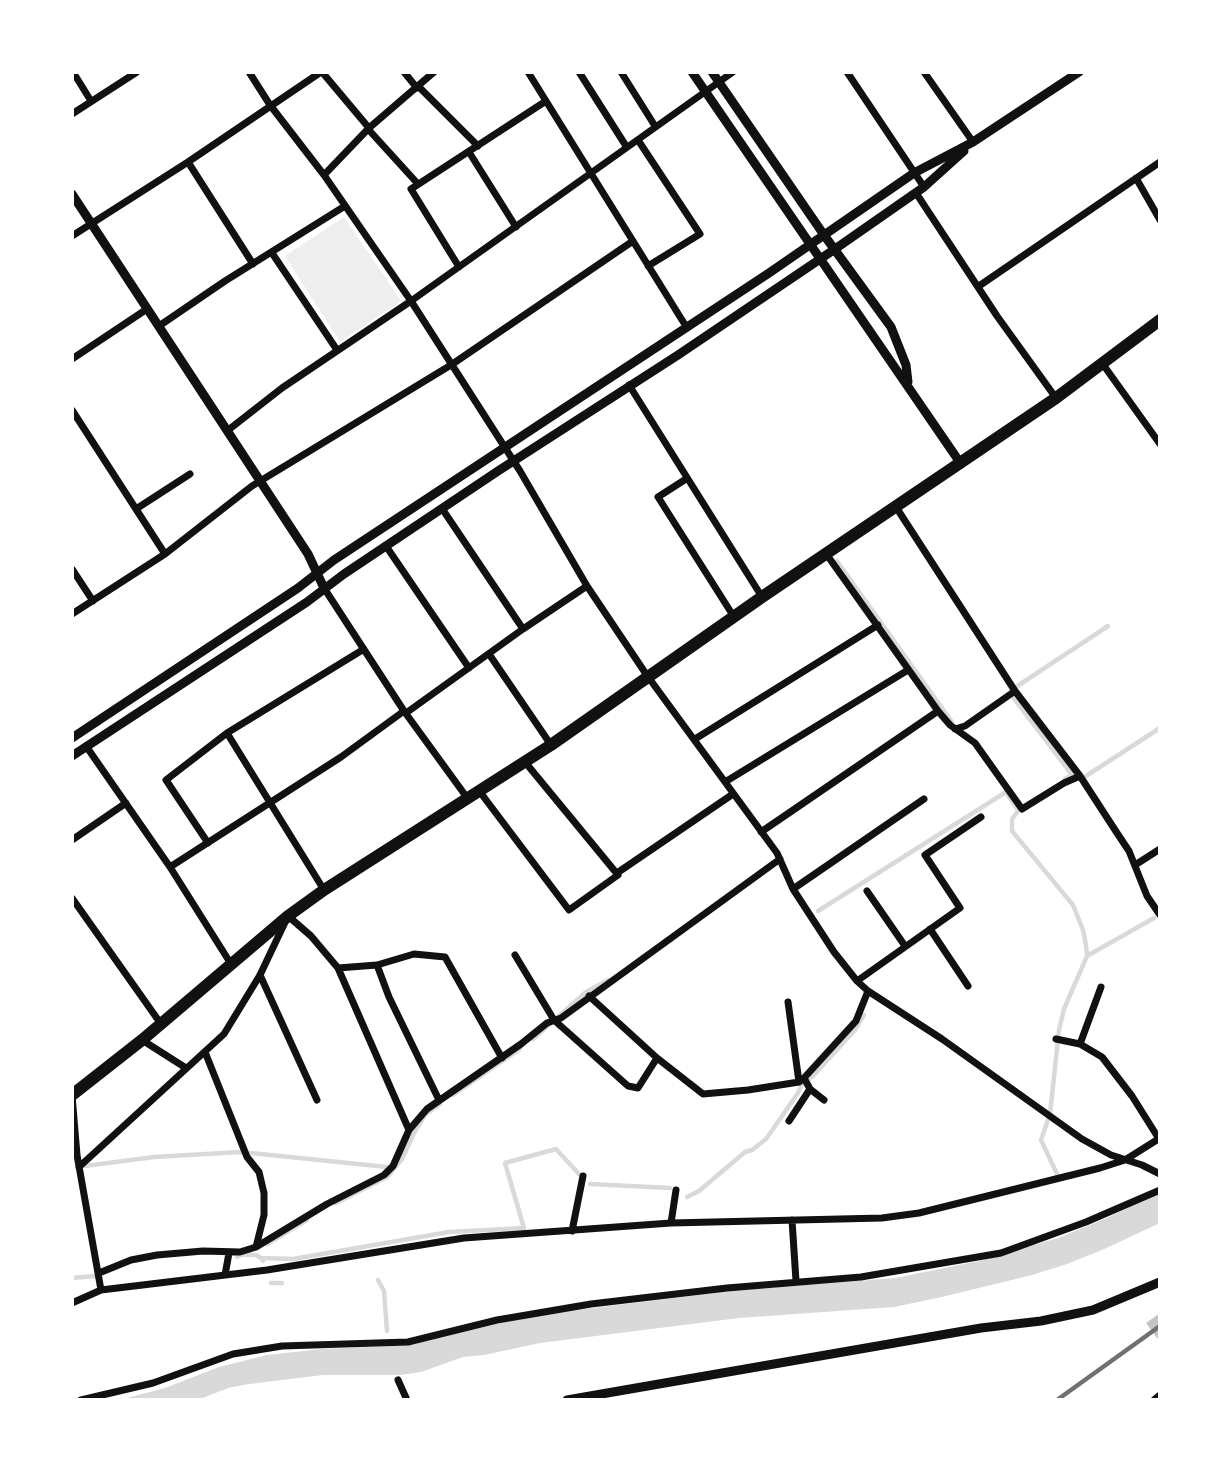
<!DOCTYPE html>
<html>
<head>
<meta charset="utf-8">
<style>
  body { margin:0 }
  #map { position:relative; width:1232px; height:1472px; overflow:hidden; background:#fff; font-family:"Noto Sans",sans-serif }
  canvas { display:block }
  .frame { position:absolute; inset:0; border:74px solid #fff; pointer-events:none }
</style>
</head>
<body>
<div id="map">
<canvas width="1232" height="1472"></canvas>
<div class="frame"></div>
</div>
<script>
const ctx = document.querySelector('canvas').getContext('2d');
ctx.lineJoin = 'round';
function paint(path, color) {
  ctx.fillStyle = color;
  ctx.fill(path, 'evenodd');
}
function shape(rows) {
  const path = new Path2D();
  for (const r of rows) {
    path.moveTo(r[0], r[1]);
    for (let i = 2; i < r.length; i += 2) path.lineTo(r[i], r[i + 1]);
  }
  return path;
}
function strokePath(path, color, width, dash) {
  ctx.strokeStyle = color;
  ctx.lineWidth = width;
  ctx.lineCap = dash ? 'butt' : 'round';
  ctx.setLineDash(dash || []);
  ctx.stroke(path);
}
paint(shape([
  [344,217,401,301,340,342,285,256]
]), '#eee');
paint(shape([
  [1160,1192,1160,1223,1102,1250,1067,1264,1032,1275,942,1297,894,1307,739,1318,540,1343,484,1355,463,1357,421,1372,401,1375,323,1375,249,1384,228,1388,198,1400,119,1400,165,1388,219,1367,267,1355,321,1349,410,1345,529,1316,730,1291,895,1278,979,1261,1058,1238,1107,1218]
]), '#d9d9d9');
strokePath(shape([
  [837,561,952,722],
  [1016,687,1108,626],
  [1012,696,1072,775,1065,779],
  [1086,776,1160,728],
  [1022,806,1012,819,1012,831,1073,905,1083,930,1086,945,1087,956,1064,1009,1059,1030,1050,1114],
  [818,911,1006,792,1018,810],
  [1087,956,1154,918],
  [533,1039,586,992,608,980],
  [453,1095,520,1049],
  [1049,1117,1041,1140,1058,1176],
  [85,1166,154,1157,241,1152,387,1167],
  [590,1184,670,1188],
  [687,1197,699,1191,745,1152,752,1150,766,1139,798,1093,802,1084,813,1076,855,1030,864,1015],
  [336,1203,387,1177,402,1159,414,1133,425,1115,440,1104],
  [267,1244,307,1220],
  [245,1255,256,1255,261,1258],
  [237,1257,249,1252],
  [263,1261,261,1258,293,1259,449,1232,524,1228,505,1163,556,1149,579,1174],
  [72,1278,95,1276],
  [378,1280,384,1291,387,1331],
  [271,1283,282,1283]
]), '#d9d9d9', 4.5);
paint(shape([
  [1160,1313,1160,1342,1146,1323]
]), '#c4c4c4');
strokePath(shape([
  [73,72,91,101],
  [249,72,270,105,324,175,411,301,520,471,587,586,646,674,777,853,793,889,834,952,857,981,868,991,942,1039,1082,1139,1111,1155,1142,1165,1160,1174],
  [322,72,369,128],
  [404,72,417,88],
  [528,72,687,328],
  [579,72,626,146],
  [621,72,655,126],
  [847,72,924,187],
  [924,72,973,142],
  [418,86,478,146],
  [72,114,137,72],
  [368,129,418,184],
  [638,140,700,234,648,266],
  [469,152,516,227],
  [188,162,253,264],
  [324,175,369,128,434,72],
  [1136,178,1160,220],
  [916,193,997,316,1056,398],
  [72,236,188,162,321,72],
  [272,253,337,350],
  [459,267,411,189,546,101],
  [979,286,1160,162],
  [159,326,225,281,345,206],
  [72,359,147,309],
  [1102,363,1160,444],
  [629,385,762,597],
  [72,410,165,554],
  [227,431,282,388,411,301,733,72],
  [686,479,658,497,734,617],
  [896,507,1015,691,1080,776,1117,833,1129,851,1147,896,1160,915],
  [136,509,190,474],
  [443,510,523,629],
  [386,546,469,668],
  [827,555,938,711,950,725,975,743,1022,809,1064,783,1080,776],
  [72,569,93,601],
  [324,588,404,711,468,799],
  [72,614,165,554,252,486,451,365,633,241],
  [489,654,551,745],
  [406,713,523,629,587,586],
  [955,729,965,726,1015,691],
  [227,733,324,890],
  [695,739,878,625],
  [86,746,170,867,231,964],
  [725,782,908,670],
  [480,792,569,910,618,875,525,762],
  [761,832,938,711],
  [72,840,126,803],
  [208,843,166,780,227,733,364,649],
  [1135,865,1160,849],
  [170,867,341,757,404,711],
  [617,873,733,794],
  [793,889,924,799],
  [867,891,905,946],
  [72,898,161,1024],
  [930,929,968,986],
  [515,955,554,1020,628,1086,638,1088,657,1058],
  [377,965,389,997,439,1100],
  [338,968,377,965,414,954,445,957,502,1058],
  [260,975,317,1100],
  [857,981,960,908,925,855,981,817],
  [589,996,657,1058,703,1094,748,1090,799,1082,804,1078,856,1021,868,991],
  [788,1002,799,1082],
  [1056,1039,1080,1044,1102,1057,1132,1096,1159,1139],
  [142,1040,186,1068],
  [1080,1044,1101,987],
  [205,1052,247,1157,259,1172,264,1193,264,1215,256,1247],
  [804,1078,810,1089,824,1100],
  [72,1095,77,1155,101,1290],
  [789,1121,810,1089],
  [79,1167,224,1034,260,975,288,916,311,936,338,968,409,1130],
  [792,1220,796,1281],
  [671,1223,676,1190],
  [572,1231,583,1176],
  [99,1273,131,1260,157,1255,203,1251,240,1252,256,1247,327,1204,384,1175,393,1166,409,1130,427,1109,521,1044,547,1023,561,1018,780,859],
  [225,1275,229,1253],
  [72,1303,101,1290,267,1270,464,1238,671,1223,882,1218,919,1213,1100,1168,1125,1160,1160,1138],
  [398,1380,407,1400],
  [81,1400,153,1383,233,1354,282,1346,408,1342,497,1320,591,1304,727,1288,861,1277,1001,1253,1086,1222,1160,1190],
  [1154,1400,1160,1395]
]), '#111', 7);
strokePath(shape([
  [692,72,961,464],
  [712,72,824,235,891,327,906,365,908,382],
  [72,194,308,554,324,588],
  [72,738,298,588,334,560,769,273,914,173,973,142,1079,72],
  [72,756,307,602,344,574,498,471,678,355,835,249,924,187,964,151],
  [567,1400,981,1328,1041,1321,1093,1310,1160,1282]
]), '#111', 9);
strokePath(shape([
  [72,1095,142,1040,288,916,324,890,551,745,762,597,1056,398,1160,320]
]), '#111', 12);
strokePath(shape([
  [1057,1400,1160,1326]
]), '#707070', 4.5);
</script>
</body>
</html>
